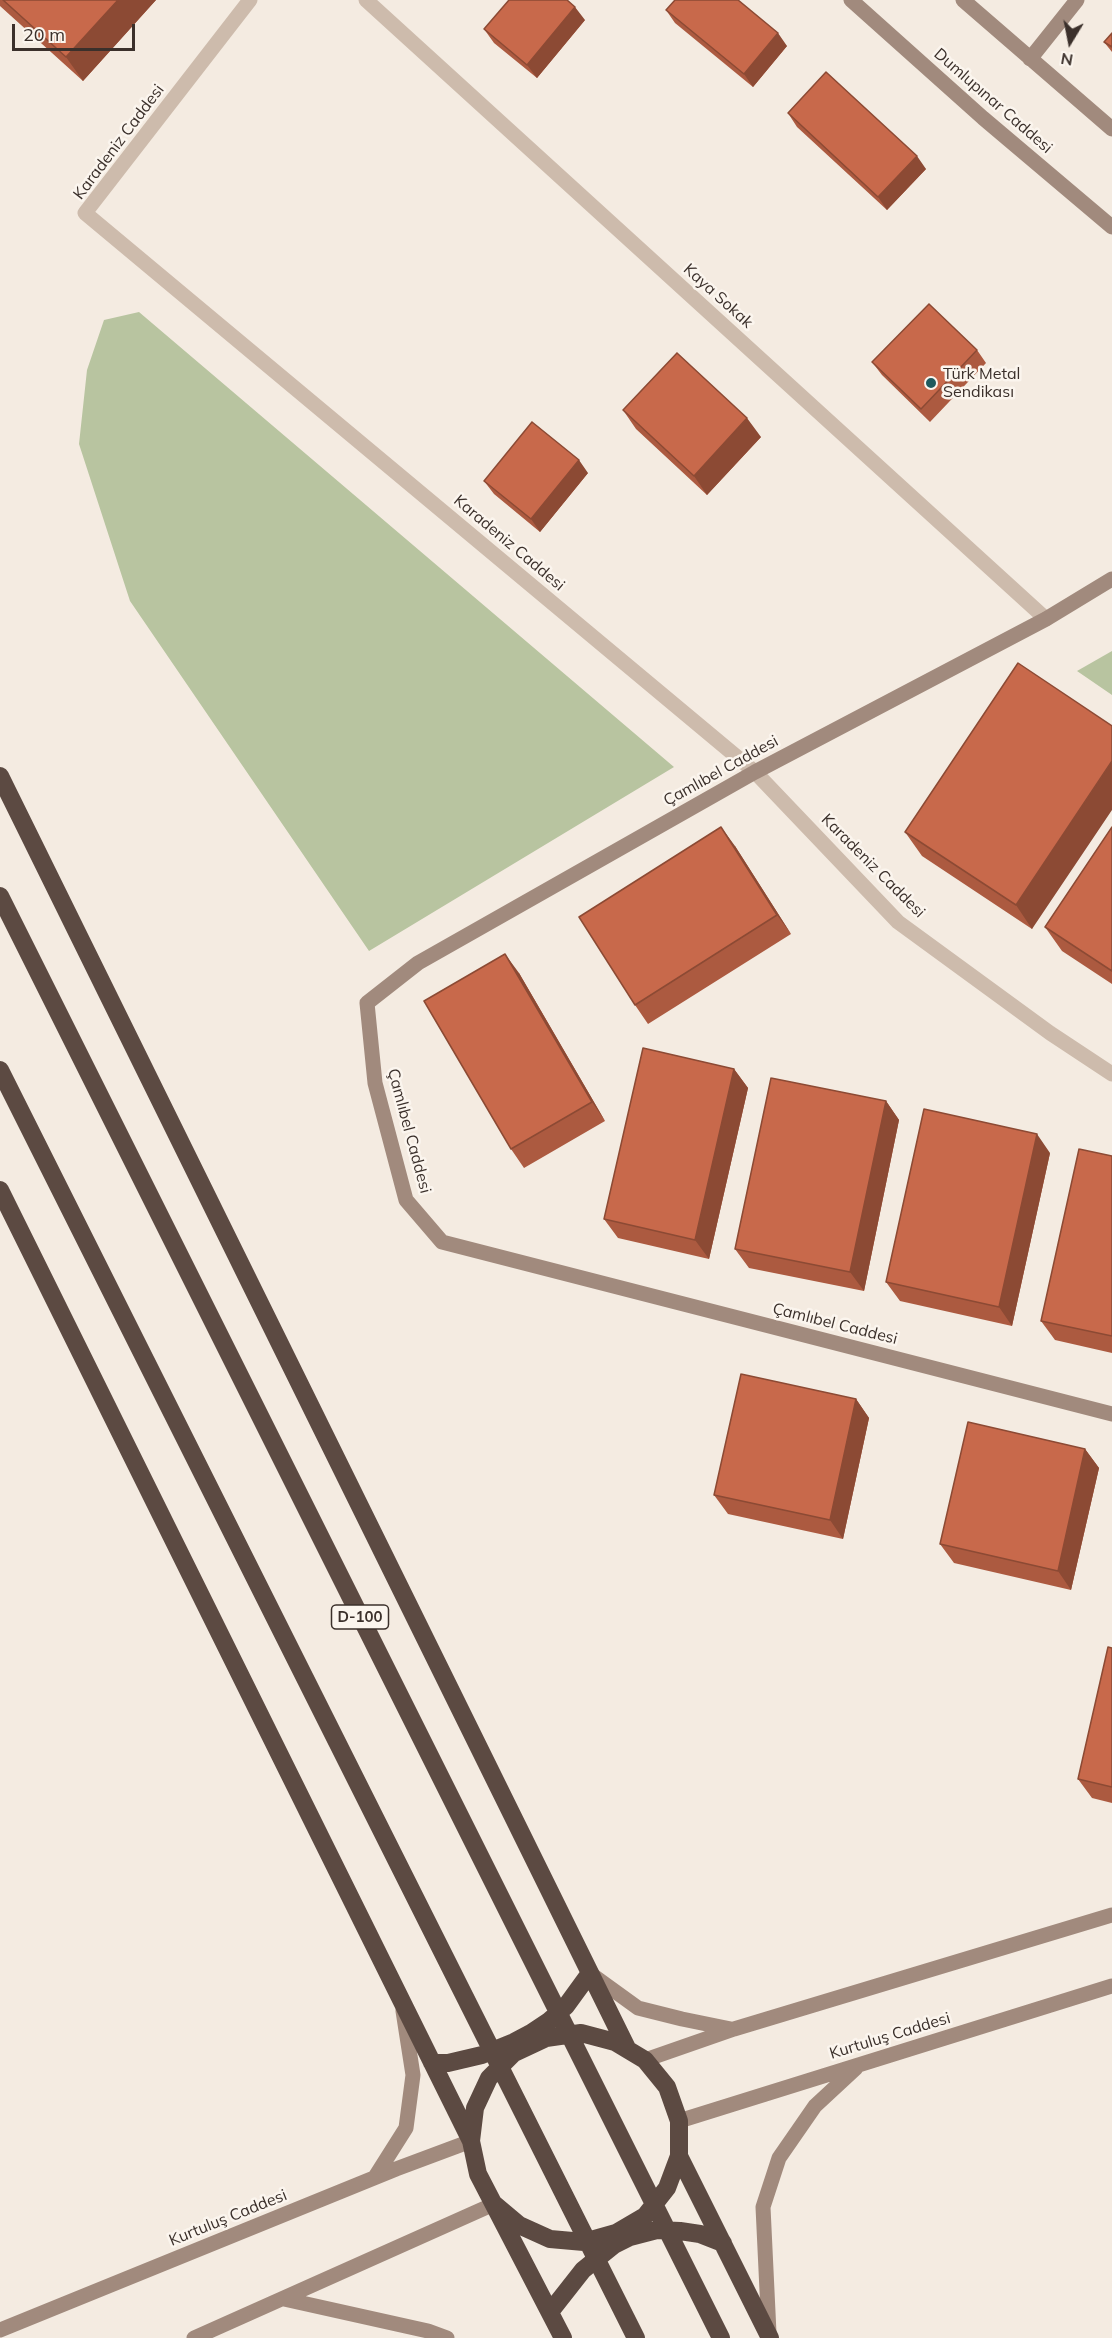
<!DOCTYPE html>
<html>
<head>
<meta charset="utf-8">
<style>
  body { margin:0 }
  #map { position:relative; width:1112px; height:2338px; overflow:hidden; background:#f4ebe1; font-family:Mulish,sans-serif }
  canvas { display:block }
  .north { position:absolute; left:1040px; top:12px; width:60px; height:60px; -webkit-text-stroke:4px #fbf5ee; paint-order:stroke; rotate:190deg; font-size:16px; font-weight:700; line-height:24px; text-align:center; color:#3b302b }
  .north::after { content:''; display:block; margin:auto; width:21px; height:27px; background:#3b302b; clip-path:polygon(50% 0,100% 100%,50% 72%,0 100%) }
  .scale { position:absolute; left:12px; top:24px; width:123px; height:27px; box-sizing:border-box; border:3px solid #3b302b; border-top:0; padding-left:8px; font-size:18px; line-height:21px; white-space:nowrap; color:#3b302b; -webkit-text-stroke:4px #fbf5ee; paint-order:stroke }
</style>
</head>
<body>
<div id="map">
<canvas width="1112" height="2338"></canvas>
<div class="north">N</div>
<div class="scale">20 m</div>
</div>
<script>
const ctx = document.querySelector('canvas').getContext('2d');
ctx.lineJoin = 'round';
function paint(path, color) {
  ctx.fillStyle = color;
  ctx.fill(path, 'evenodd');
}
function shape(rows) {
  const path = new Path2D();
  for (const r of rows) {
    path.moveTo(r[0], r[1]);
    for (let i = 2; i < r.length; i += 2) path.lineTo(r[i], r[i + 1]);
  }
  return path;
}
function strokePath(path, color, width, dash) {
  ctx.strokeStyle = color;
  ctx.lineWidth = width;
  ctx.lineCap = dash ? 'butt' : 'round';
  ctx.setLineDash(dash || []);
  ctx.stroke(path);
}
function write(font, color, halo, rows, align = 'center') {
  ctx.font = font + ' Mulish,sans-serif';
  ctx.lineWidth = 5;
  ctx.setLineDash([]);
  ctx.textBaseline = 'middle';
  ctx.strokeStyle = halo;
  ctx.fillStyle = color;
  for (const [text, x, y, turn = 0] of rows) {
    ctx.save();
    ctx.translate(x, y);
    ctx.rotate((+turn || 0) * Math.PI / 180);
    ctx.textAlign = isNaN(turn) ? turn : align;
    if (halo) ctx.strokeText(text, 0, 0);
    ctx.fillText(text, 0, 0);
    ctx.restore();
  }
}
paint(shape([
  [139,312,674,767,369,951,130,601,79,444,87,370,104,320],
  [1112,651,1112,695,1077,671]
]), '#b8c4a0');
strokePath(shape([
  [250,0,85,213,755,772,898,922,1050,1033,1112,1074],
  [366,0,1046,619]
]), '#cdbbac', 15);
strokePath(shape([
  [851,0,983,118,1112,227],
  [963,0,1112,129],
  [1030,59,1077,0],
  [1112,579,1046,619,755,772,418,963,367,1003,375,1083,406,1200,442,1242,1112,1414],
  [591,1974,638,2008,682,2019,731,2029],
  [645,2060,734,2029,1112,1915],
  [679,2121,1112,1986],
  [375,2177,406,2128,413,2075,403,2011],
  [284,2299,428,2331,447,2338],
  [0,2330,396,2169,471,2141],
  [769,2333,763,2207,779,2158,815,2106,856,2068],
  [194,2338,494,2204]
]), '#a18a7d', 15);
strokePath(shape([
  [0,776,627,2048],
  [0,896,721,2338],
  [0,1070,636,2338],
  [0,1190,471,2141],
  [432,2063,448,2063,482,2055,514,2042,531,2033,549,2021,566,2006,590,1973],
  [679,2156,770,2338],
  [494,2204,519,2225,550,2239,584,2242,616,2233,645,2216,667,2188,679,2156,679,2121,667,2087,645,2060,615,2042,581,2033,546,2038,514,2053,489,2078,475,2108,471,2141,478,2174,563,2338],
  [550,2312,583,2270,614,2245,630,2237,657,2230,680,2231,700,2234,723,2243]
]), '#5c4a42', 18);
paint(shape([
  [0,0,156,0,83,81,0,6],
  [666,10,787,46,753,87,675,23],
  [585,20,537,78,494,43,484,29],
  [1112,33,1112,52,1104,42],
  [788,113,926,169,887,210,797,127],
  [977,350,986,363,930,422,882,375,872,362],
  [623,410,761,437,707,495,636,429],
  [588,473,540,532,494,494,484,481],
  [1112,726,1032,929,922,856,905,832],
  [1112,827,1112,984,1062,951,1045,927],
  [735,846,791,934,648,1024,635,1005],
  [519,973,605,1121,524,1168,511,1149],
  [734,1069,748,1088,709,1259,618,1238,604,1219],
  [886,1101,899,1120,864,1291,749,1268,735,1249],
  [1050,1153,1012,1326,900,1301,886,1282],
  [1112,1156,1112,1353,1055,1340,1041,1321],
  [856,1399,869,1418,843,1539,728,1514,714,1495],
  [1085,1449,1099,1468,1071,1590,954,1563,940,1544],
  [1112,1648,1112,1803,1092,1798,1078,1779]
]), '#ac5a40');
paint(shape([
  [118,0,156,0,83,81,66,57],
  [575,7,585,20,537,78,527,65],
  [778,33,787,46,753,87,744,74],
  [917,156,926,169,887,210,878,197],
  [747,418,761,437,707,495,694,476],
  [579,460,588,473,540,532,531,519],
  [1112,761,1112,810,1032,929,1016,905],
  [721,827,735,846,791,934,777,915],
  [505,954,519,973,605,1121,592,1102],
  [734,1069,748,1088,709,1259,695,1240],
  [886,1101,899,1120,864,1291,850,1272],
  [1037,1134,1050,1153,1012,1326,999,1307],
  [856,1399,869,1418,843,1539,830,1520],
  [1085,1449,1099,1468,1071,1590,1058,1571]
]), '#8c4a34');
const building = shape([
  [3,0,118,0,66,57,3,0],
  [509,0,567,0,575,7,527,65,484,29,509,0],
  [675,0,738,0,778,33,744,74,666,10,675,0],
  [1112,33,1112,47,1104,42,1112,33],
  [826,72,917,156,878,197,788,113,826,72],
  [929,304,977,350,921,409,872,362,929,304],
  [677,353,747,418,694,476,623,410,677,353],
  [532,422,579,460,531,519,484,481,532,422],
  [1018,663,1112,726,1112,761,1016,905,905,832,1018,663],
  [721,827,777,915,635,1005,579,917,721,827],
  [1112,827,1112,971,1045,927,1112,827],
  [505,954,592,1102,511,1149,424,1001,505,954],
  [643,1048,734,1069,695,1240,604,1219,643,1048],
  [771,1078,886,1101,850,1272,735,1249,771,1078],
  [924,1109,1037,1134,999,1307,886,1282,924,1109],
  [1079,1149,1112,1156,1112,1336,1041,1321,1079,1149],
  [741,1374,856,1399,830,1520,714,1495,741,1374],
  [968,1422,1085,1449,1058,1571,940,1544,968,1422],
  [1108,1647,1112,1648,1112,1787,1078,1779,1108,1647]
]);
paint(building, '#c8694b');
strokePath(building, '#8c4a34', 1.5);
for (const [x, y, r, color] of [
  [931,383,6,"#1f5a5e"]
]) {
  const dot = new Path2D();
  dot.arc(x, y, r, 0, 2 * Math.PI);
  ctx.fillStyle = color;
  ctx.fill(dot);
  strokePath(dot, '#fbf5ee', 2);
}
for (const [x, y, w] of [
  [360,1617,57]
]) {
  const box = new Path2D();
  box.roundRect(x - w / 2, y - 12, w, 24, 4.5);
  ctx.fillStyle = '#fbf5ee';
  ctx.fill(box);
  strokePath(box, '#3b302b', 1.5);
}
write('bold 15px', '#3b302b', null, [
  ["D-100",360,1617]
]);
write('16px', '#3b302b', '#fbf5ee', [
  ["Dumlupınar Caddesi",993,101,41],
  ["Karadeniz Caddesi",119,142,-53],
  ["Kaya Sokak",718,296,42],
  ["Karadeniz Caddesi",509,543,40],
  ["Çamlıbel Caddesi",721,771,-29],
  ["Karadeniz Caddesi",873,866,45],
  ["Çamlıbel Caddesi",409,1131,75],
  ["Çamlıbel Caddesi",835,1324,14],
  ["Kurtuluş Caddesi",890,2036,-17],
  ["Kurtuluş Caddesi",228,2218,-22]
]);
write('16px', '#3b302b', '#fbf5ee', [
  ["Türk Metal",943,374],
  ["Sendikası",943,392]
], 'left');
</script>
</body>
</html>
